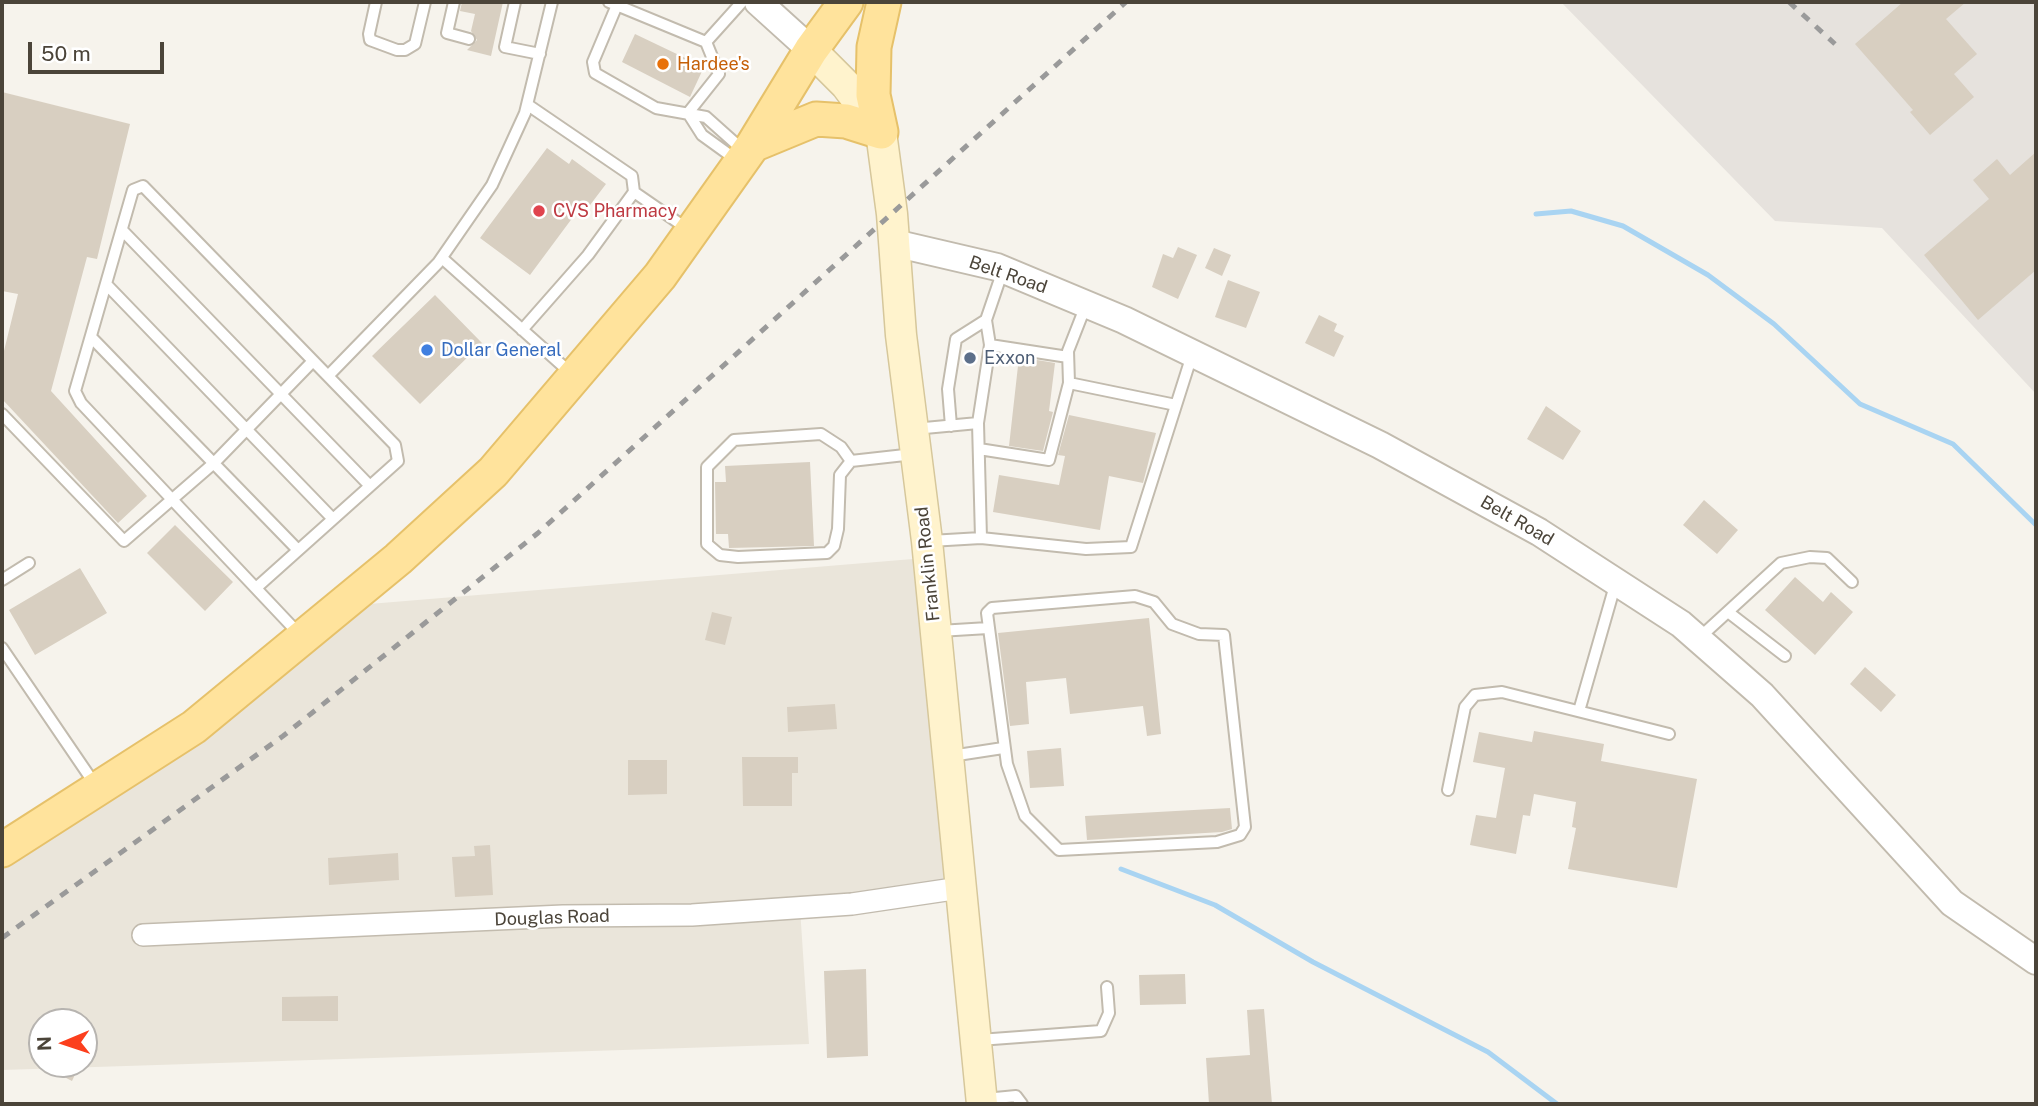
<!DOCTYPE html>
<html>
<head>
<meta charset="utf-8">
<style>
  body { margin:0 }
  #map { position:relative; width:2038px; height:1106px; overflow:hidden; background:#f6f3ec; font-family:"Public Sans",sans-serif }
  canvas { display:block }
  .frame { position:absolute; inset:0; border:4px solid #4b4439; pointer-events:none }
  .north { position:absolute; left:28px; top:1008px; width:70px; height:70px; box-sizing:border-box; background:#fff; border:2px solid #b7b4b0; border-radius:50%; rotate:268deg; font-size:19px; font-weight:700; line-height:28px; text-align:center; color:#4b4439 }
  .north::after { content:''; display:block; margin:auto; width:24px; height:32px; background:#fc3f1d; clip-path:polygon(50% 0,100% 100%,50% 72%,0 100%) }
  .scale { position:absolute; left:28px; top:42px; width:136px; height:32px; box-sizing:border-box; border:4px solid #4b4439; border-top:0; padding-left:9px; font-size:21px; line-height:24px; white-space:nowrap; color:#4b4439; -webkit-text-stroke:5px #fff; paint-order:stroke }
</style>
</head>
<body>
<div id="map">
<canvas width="2038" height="1106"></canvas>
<div class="frame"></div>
<div class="north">N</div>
<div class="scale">50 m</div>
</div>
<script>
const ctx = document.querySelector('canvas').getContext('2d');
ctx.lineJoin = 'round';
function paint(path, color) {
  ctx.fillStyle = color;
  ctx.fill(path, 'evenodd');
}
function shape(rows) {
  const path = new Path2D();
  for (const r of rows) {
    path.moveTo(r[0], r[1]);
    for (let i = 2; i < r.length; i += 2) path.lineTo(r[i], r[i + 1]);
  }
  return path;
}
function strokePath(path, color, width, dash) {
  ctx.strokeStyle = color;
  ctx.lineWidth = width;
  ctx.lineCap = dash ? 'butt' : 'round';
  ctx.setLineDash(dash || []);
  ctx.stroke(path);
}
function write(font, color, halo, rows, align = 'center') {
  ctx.font = font + ' "Public Sans",sans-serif';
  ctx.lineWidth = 5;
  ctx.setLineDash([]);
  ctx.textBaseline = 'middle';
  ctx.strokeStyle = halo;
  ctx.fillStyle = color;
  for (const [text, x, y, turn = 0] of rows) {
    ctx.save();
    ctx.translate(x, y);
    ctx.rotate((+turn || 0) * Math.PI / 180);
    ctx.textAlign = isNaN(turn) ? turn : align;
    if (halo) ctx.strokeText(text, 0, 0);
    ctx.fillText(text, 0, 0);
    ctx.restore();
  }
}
paint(shape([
  [937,557,974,887,800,908,809,1044,2,1070,2,852,333,607],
  [42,1022,84,1022,84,1064,42,1064]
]), '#eae5da');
paint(shape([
  [1561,2,2036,2,2036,394,1882,228,1775,221]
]), '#e6e2dd');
strokePath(shape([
  [1536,214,1571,211,1623,226,1708,275,1774,324,1860,404,1953,444,2036,525],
  [1121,869,1215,905,1313,962,1488,1052,1557,1104]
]), '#a9d4f2', 5);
paint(shape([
  [462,2,503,2,491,56,467,50,477,40,471,31,475,14,460,11],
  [1903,2,1966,2,1946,19,1977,54,1954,74,1974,97,1930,135,1910,112,1913,110,1855,44],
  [635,34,704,67,690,97,622,62],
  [2,92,130,124,97,259,87,257,51,391,147,496,118,523,2,399,2,359,18,294,2,291],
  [547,148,569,164,572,159,606,184,584,213,579,209,530,275,480,238],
  [2036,152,2036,270,1978,320,1924,255,1989,199,1973,180,1997,159,2010,175],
  [1178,247,1197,255,1178,299,1152,287,1163,254,1173,258],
  [1214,248,1231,255,1222,276,1205,268],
  [1228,280,1260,292,1246,328,1215,317],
  [435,295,482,343,420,404,372,356],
  [1319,315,1337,324,1334,331,1344,336,1334,357,1305,343],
  [1019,357,1055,363,1049,411,1053,412,1043,451,1009,446],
  [1546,406,1581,431,1563,460,1527,439],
  [1069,415,1156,433,1143,483,1109,476,1100,530,993,512,999,475,1059,485,1065,456,1058,455],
  [810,462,814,546,729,548,728,534,716,534,715,482,726,482,725,466],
  [1704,500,1738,530,1717,554,1683,525],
  [175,525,233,582,205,611,147,553],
  [80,568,107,613,35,655,9,610],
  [1795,577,1823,602,1831,592,1853,612,1815,655,1765,610],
  [712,612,732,617,725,645,705,640],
  [1149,618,1161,734,1147,736,1143,706,1070,714,1066,678,1026,682,1029,724,1010,726,998,633],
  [1865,667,1896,695,1881,712,1850,684],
  [835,704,837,729,788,732,787,707],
  [1534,731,1604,744,1601,761,1697,779,1677,888,1568,869,1576,828,1572,827,1576,802,1534,794,1530,816,1523,815,1516,854,1470,845,1476,815,1496,818,1505,768,1473,762,1479,732,1532,742],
  [1061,748,1064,786,1030,788,1027,751],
  [742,757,798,757,798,773,792,773,792,806,743,806],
  [628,760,667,760,667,794,628,795],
  [1230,808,1232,829,1222,832,1087,840,1085,816],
  [490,845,493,895,455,897,452,857,475,856,474,846],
  [398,853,399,880,329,885,328,858],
  [866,969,868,1056,827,1058,824,971],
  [1185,974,1186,1004,1140,1005,1139,975],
  [338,996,338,1021,282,1021,282,997],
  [1264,1009,1272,1104,1209,1104,1206,1058,1250,1055,1247,1010],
  [39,1064,80,1064,72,1081]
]), '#d8cfc1');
const service = shape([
  [376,2,369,34,370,40,397,50,405,50,415,44,425,2],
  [454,2,447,33,469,39],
  [515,2,505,47,540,54],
  [609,2,706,42,742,2],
  [617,5,593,62,595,73,656,108,706,117,744,151],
  [528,105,632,176,634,192,689,230],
  [688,113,719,74,706,42],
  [688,113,702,135,738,161],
  [122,230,370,486],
  [442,258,573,375],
  [106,284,333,519],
  [522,330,588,255,634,192],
  [91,337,298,550],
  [990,345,1068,357],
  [328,376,438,263,492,185,525,113,552,2],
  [1069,383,1068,351,1086,305],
  [2,414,124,541,214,463,313,361],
  [951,426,948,389,956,339,986,320],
  [914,429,978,423],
  [979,449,1049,460,1069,383,1176,405],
  [851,461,840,475,838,529,834,546,827,553,738,557,720,555,707,544,707,467,734,440,821,434,841,447,851,461,914,454],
  [981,538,978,423,990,345,986,320,1003,270],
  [930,541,981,538,1086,549,1131,547,1192,355],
  [2,580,29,563],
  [256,588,398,461,395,445,143,186,133,190,75,391,81,403,300,635],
  [1135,596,1154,602,1172,624,1199,634,1224,635,1245,827,1240,835,1217,842,1059,850,1025,816,1007,764,987,613,992,608,1135,596],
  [1728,612,1785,656],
  [939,631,988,628],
  [1698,639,1781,563,1810,557,1827,558,1852,582],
  [2,648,96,786],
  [1579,711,1616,582],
  [951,756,1003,748],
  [1448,790,1465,707,1475,695,1502,692,1669,734],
  [979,1040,1101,1031,1109,1013,1107,987],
  [985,1099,1016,1096,1022,1104]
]);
const minor = shape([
  [143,935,563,916,692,915,852,904,960,888]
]);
const tertiary = shape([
  [758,2,811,50],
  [894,243,997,267,1124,320,1380,445,1539,532,1681,624,1762,695,1952,903,2036,961]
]);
const secondary = shape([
  [811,50,846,85,881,132,892,214,901,335,927,541,982,1104]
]);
const primary = shape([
  [753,145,816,119,846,121,881,132,873,95,874,47,884,2],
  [2,850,194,727,398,559,493,472,660,276,753,145,811,50,846,2]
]);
strokePath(service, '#c2bbae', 14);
strokePath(minor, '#c2bbae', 24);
strokePath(tertiary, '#c2bbae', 30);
strokePath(secondary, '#d6c79b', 33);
strokePath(primary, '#e6c16a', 37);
strokePath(service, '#fff', 10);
strokePath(minor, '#fff', 21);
strokePath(tertiary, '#fff', 26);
strokePath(secondary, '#fff3cd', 30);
strokePath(primary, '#ffe39c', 33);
strokePath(shape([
  [1789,2,1835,44],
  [2,938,283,736,538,533,1126,2]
]), '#9a9a9a', 5, [9, 9]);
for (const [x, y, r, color] of [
  [663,64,7,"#e8710a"],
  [539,211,7,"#e0444e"],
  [427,350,7,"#3f7fe0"],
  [970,358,7,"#5c6f8a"]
]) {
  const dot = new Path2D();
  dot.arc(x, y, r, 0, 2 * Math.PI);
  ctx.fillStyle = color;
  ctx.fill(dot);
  strokePath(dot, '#fff', 2.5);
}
write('18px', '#c56008', '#fff', [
  ["Hardee's",677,64]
], 'left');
write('18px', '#be3a42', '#fff', [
  ["CVS Pharmacy",553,211]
], 'left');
write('18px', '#4b4439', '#fff', [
  ["Belt Road",1008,275,19],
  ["Belt Road",1517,521,30],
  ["Franklin Road",928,564,-96],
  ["Douglas Road",552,918,-2]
]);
write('18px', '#366cbe', '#fff', [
  ["Dollar General",441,350]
], 'left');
write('18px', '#4e5e75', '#fff', [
  ["Exxon",984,358]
], 'left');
</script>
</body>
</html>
